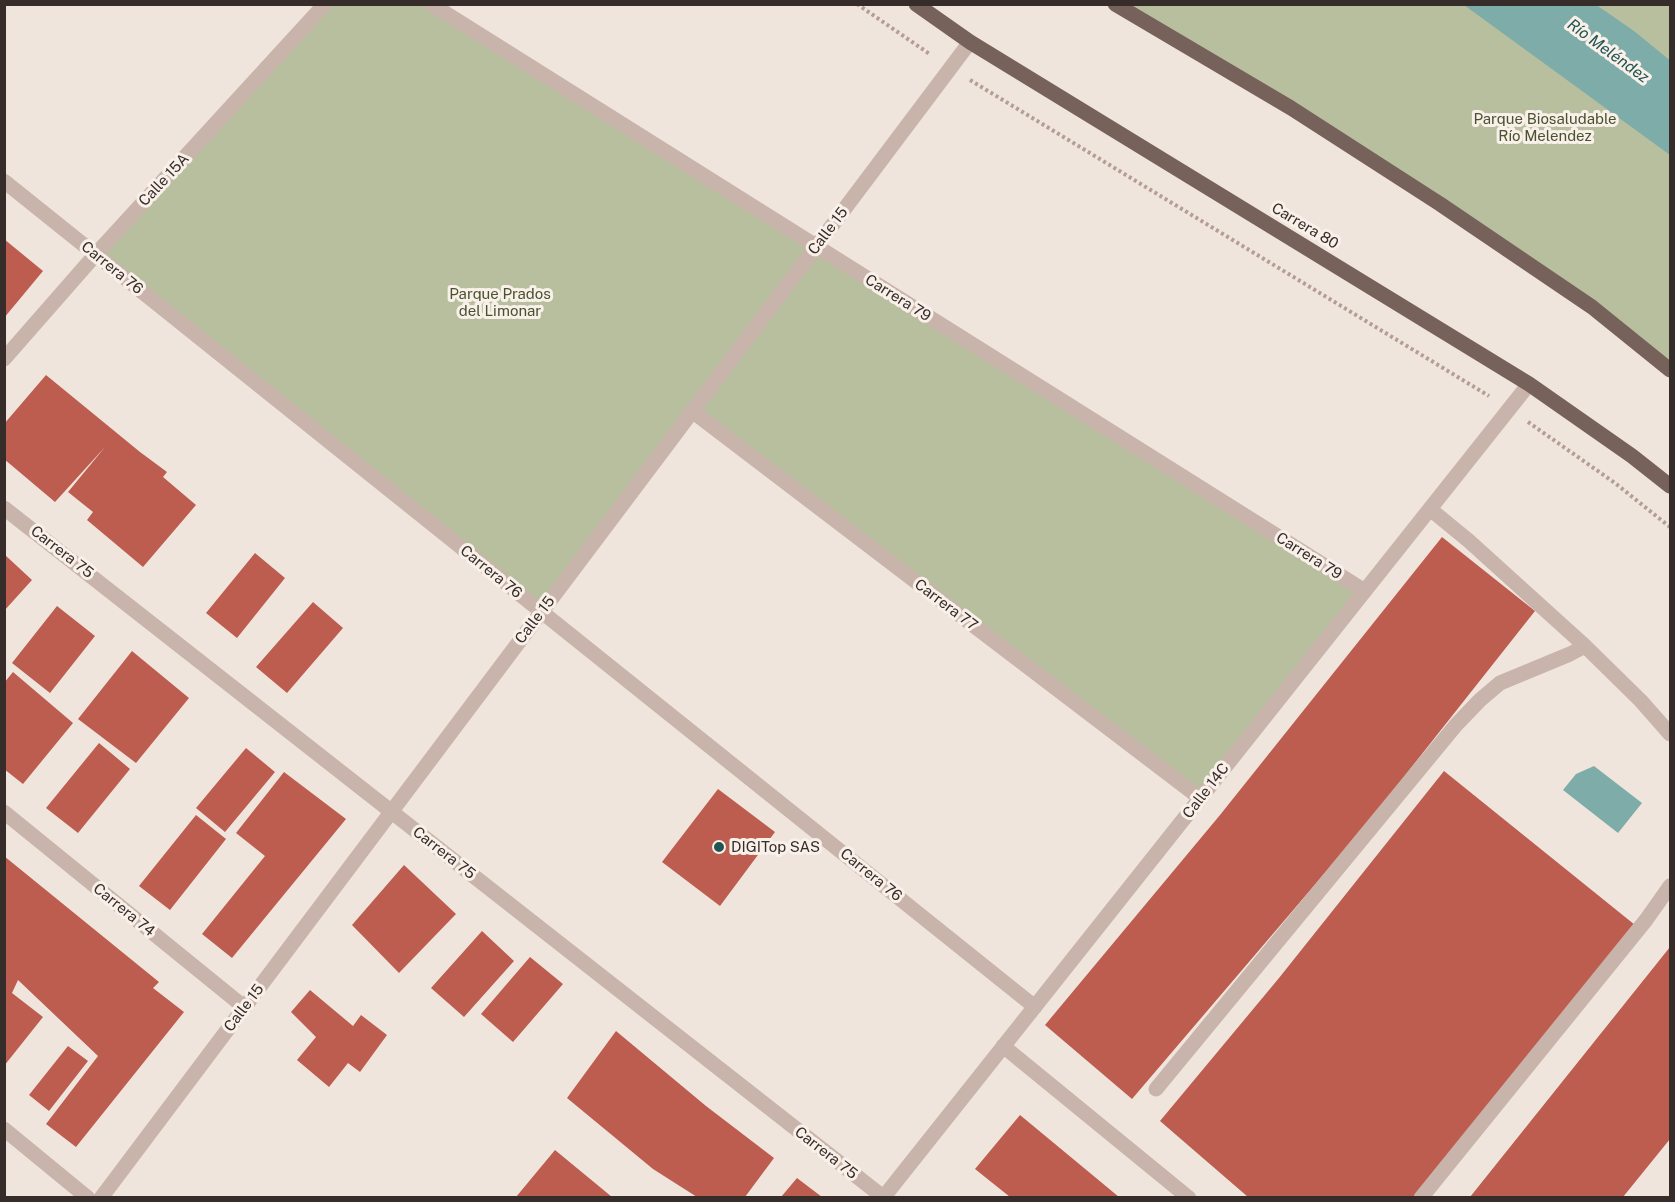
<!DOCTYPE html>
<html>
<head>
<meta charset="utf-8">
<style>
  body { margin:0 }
  #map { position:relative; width:1675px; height:1202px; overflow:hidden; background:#f0e5dd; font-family:"Public Sans",sans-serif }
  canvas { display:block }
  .frame { position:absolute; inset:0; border:6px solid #362c29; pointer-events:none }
</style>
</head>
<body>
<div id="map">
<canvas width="1675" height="1202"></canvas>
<div class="frame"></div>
</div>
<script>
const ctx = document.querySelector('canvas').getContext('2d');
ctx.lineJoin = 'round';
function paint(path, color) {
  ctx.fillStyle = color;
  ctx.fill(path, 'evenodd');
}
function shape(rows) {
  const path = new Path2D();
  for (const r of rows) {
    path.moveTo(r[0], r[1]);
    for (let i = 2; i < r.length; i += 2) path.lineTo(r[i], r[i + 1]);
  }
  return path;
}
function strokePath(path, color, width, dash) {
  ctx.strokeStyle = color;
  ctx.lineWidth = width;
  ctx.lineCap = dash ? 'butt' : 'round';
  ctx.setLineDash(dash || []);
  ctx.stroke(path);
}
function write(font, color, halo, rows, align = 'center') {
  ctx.font = font + ' "Public Sans",sans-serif';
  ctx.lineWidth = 6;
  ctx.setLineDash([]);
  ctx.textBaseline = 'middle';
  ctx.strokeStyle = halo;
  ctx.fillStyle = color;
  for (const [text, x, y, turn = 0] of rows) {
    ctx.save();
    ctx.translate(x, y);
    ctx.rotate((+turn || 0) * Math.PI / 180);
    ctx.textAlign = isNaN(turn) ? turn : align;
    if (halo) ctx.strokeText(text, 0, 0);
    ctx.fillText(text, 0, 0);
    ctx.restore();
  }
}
paint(shape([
  [325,5,431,5,1365,591,1200,798,692,412,541,612,96,254],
  [1115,5,1670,5,1670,370,1592,307]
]), '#b7bf9e');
paint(shape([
  [1464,5,1520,5,1631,85,1670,117,1670,155],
  [1594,766,1642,803,1618,833,1563,790,1576,774]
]), '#7eaca8');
strokePath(shape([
  [1544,4,1615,53,1670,98]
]), '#7eaca8', 58);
paint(shape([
  [4,239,43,271,4,318],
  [46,375,140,452,167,472,163,477,196,505,143,567,87,520,93,512,68,492,105,447,55,502,4,459,4,424],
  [1442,537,1535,611,1365,826,1132,1099,1045,1025,1220,815],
  [255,553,285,578,237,638,206,613],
  [4,554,32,580,4,611],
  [313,602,343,628,287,693,256,667],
  [57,606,95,636,50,693,12,663],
  [132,651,189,698,136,763,78,719],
  [13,672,73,723,23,784,4,769,4,683],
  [99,743,130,769,78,833,46,808],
  [246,748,275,772,225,832,196,808],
  [1444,771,1635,925,1414,1197,1248,1197,1160,1121,1279,978],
  [284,772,346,819,232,958,202,934,265,856,236,833],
  [718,789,775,832,720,906,662,862],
  [196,815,226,839,170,910,139,886],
  [4,856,159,982,153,988,184,1012,76,1147,46,1124,98,1056,18,980,12,993,43,1017,4,1066],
  [404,865,456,914,399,973,352,925],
  [482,931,514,961,464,1017,431,988],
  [1670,947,1670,1139,1623,1197,1470,1197],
  [530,957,563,984,513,1042,481,1014],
  [310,990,353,1026,361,1015,387,1035,360,1072,348,1063,329,1087,297,1060,316,1037,291,1012],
  [616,1031,706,1106,774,1158,745,1197,697,1197,653,1169,567,1098],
  [68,1046,88,1061,49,1111,29,1095],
  [1020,1115,1119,1197,1010,1197,975,1169],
  [555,1150,612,1197,516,1197],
  [797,1178,822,1197,781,1197]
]), '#bd5d4f');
strokePath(shape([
  [857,4,931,55],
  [970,80,1489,396],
  [1528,422,1615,483,1670,527]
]), '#b49e94', 4, [3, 3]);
strokePath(shape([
  [431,4,1365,591],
  [4,181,1035,1007],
  [4,359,96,254,325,4],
  [692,411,1200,798],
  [4,508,883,1197],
  [1430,509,1469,541,1585,646,1641,701,1670,734],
  [4,812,244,1007],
  [1003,1046,1189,1198],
  [1156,1089,1456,725,1480,700,1500,683,1570,654,1585,646],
  [4,1129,88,1198],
  [101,1198,970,42],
  [883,1198,1529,384],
  [1421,1198,1646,920,1670,886]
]), '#c8b4aa', 15);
strokePath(shape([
  [916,4,970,42,1529,384,1632,456,1670,486],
  [1115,4,1291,108,1440,204,1592,307,1670,370]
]), '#77615b', 15);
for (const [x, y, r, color] of [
  [719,847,6,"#215452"]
]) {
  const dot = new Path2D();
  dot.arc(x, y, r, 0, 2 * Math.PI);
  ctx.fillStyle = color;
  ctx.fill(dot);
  strokePath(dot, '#f8f0e9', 2);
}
write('15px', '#49522f', '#f8f0e9', [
  ["Parque Biosaludable",1545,119],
  ["Río Melendez",1545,136],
  ["Parque Prados",500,294],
  ["del Limonar",500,311]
]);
write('15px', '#362c29', '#f8f0e9', [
  ["Calle 15A",164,180,-47],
  ["Carrera 80",1305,226,31],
  ["Calle 15",828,231,-53],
  ["Carrera 76",112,268,39],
  ["Carrera 79",898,298,32],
  ["Carrera 75",62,552,38],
  ["Carrera 79",1309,556,32],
  ["Carrera 76",491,572,39],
  ["Carrera 77",946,605,37],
  ["Calle 15",535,620,-53],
  ["Calle 14C",1206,791,-52],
  ["Carrera 75",444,853,38],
  ["Carrera 76",871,875,39],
  ["Carrera 74",124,910,39],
  ["Calle 15",244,1008,-53],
  ["Carrera 75",826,1153,38]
]);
write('15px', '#362c29', '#f8f0e9', [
  ["DIGITop SAS",731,847]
], 'left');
write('italic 16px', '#215452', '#f8f0e9', [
  ["Río Meléndez",1608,51,36]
]);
</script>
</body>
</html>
